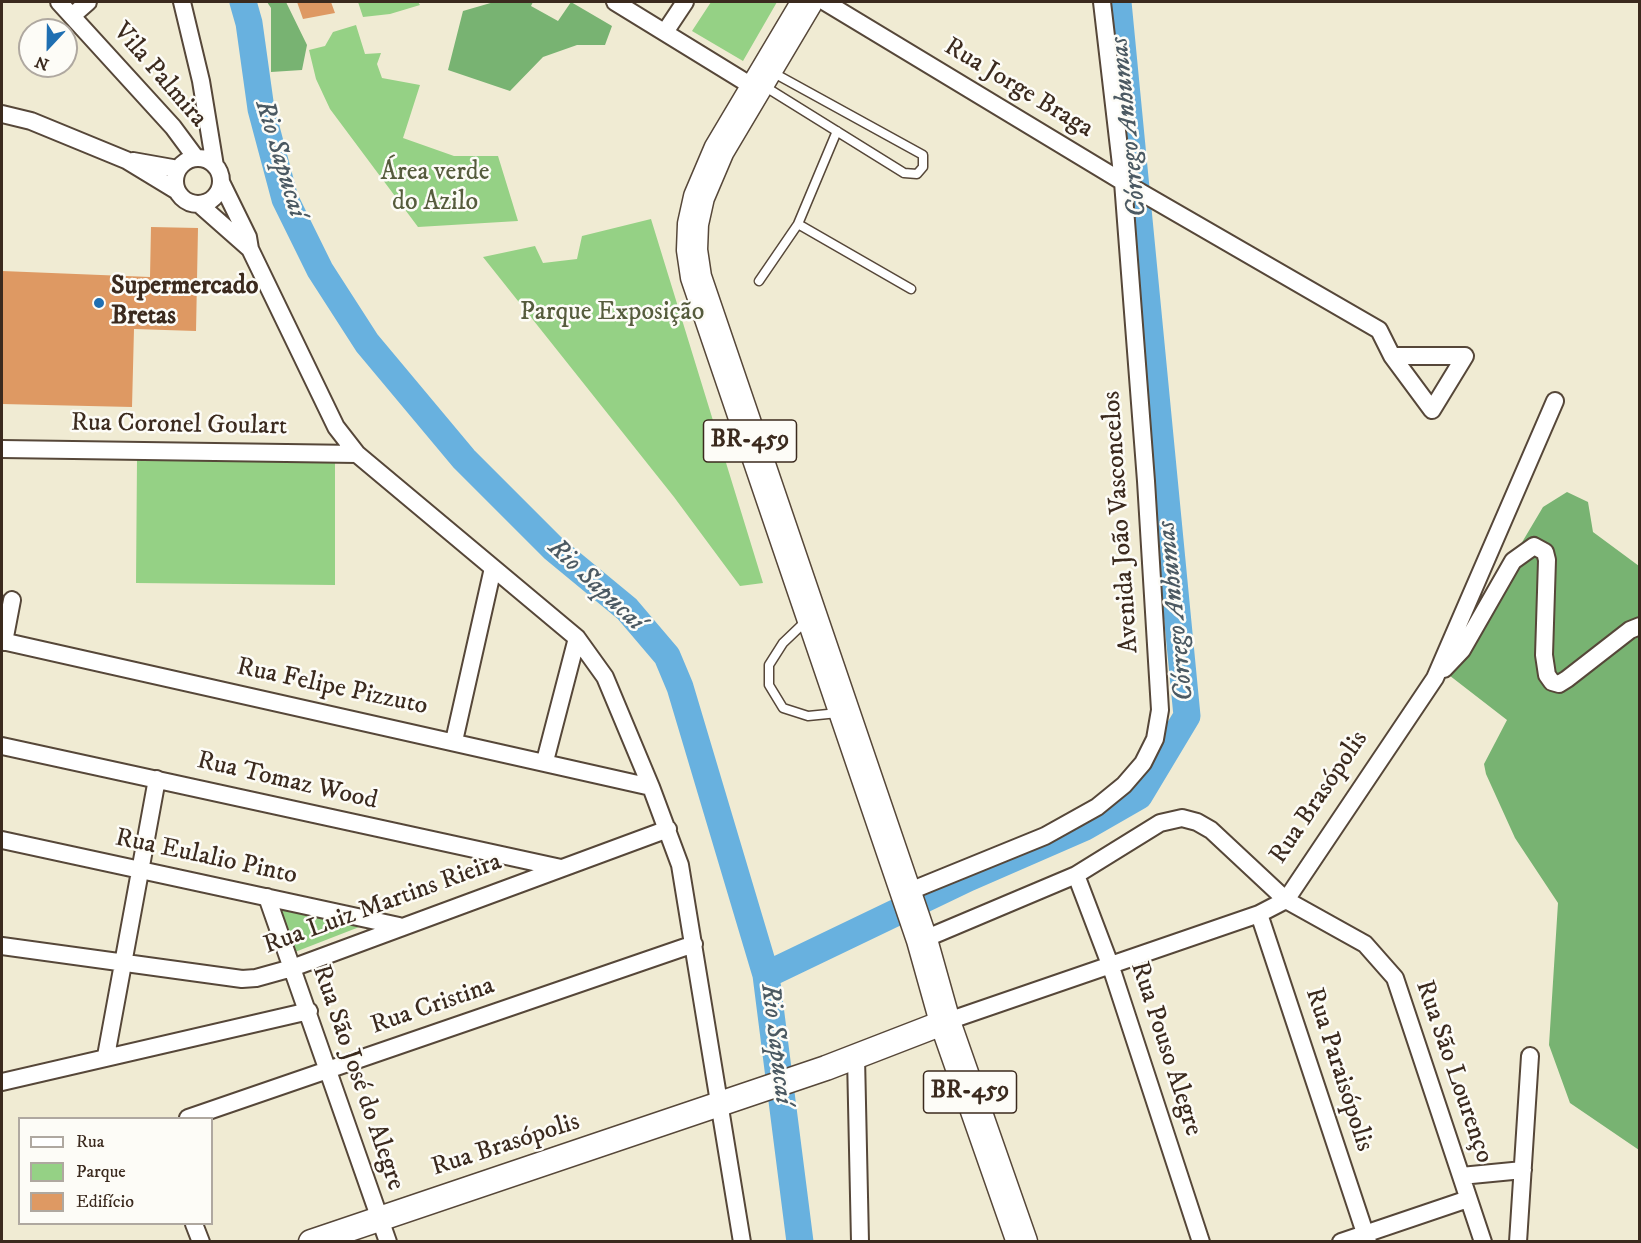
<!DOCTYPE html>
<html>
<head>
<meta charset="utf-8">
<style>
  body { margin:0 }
  #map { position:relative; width:1641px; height:1243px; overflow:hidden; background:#f0ebd3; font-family:"IM FELL DW Pica",serif }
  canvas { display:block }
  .frame { position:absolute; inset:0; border:3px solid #3b2a1e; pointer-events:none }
  .legend { position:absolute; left:18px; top:1117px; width:195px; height:108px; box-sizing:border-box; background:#fdfcf7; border:2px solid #afa8a0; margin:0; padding:8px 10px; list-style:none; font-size:18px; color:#3b2a1e }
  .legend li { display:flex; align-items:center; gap:12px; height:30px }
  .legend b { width:30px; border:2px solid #afa8a0 }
  .north { position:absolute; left:18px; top:18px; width:60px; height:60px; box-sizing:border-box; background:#fdfcf7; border:2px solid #afa8a0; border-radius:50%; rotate:202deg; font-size:16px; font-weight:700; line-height:24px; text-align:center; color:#3b2a1e }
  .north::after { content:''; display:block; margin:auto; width:21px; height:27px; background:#1f6fb2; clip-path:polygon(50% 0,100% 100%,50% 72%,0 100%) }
</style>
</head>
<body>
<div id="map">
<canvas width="1641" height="1243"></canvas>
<div class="frame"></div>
<ul class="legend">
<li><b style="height:8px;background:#fff"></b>Rua</li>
<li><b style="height:16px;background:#95d185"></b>Parque</li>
<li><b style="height:16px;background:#de9963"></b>Edifício</li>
</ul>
<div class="north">N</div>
</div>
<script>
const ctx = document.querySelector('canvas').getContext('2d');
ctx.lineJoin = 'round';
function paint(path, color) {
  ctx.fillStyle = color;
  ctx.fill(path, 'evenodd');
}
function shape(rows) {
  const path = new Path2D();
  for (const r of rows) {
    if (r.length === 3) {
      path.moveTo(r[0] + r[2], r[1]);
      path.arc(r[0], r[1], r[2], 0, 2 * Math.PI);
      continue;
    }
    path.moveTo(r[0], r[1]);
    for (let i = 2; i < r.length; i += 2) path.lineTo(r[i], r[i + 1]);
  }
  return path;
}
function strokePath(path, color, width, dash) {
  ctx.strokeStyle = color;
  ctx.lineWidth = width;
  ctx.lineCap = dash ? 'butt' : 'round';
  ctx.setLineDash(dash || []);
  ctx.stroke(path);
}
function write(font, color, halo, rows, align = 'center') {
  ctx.font = font + ' "IM FELL DW Pica",serif';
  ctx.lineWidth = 5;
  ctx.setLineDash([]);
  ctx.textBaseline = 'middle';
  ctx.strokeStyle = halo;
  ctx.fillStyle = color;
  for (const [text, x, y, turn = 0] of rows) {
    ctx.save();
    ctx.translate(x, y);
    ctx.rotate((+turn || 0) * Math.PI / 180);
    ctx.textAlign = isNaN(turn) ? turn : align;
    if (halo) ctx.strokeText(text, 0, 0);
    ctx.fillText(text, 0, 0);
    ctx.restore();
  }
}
paint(shape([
  [358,2,418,2,420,5,390,14,363,17],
  [711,2,777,2,743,61,692,31],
  [356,25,365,54,381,53,377,64,382,78,420,85,403,138,454,156,498,156,518,221,418,227,330,109,316,79,309,50,325,46,333,32],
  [651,219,763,583,740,586,674,497,483,257,535,246,543,263,577,259,582,236],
  [137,460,335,461,335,585,136,583],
  [277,905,367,924,295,952]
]), '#95d185');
paint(shape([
  [267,2,286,2,307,45,302,70,271,72,271,8],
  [494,2,533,2,531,6,558,21,571,2,612,26,605,45,577,45,543,57,510,91,448,70,463,11],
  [1567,492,1588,502,1593,532,1639,566,1639,1150,1570,1103,1549,1045,1558,903,1515,838,1486,774,1484,764,1507,720,1445,672,1543,507]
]), '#78b372');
strokePath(shape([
  [243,2,249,23,261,109,285,199,320,270,367,343,464,459,553,548,627,609,667,656,680,687,766,975,800,1242],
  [766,975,968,878,1085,827,1139,796,1187,716,1118,2]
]), '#68b1df', 27);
paint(shape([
  [297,2,331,2,335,13,303,19],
  [151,227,198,228,196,331,134,329,132,407,2,404,2,271,150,277]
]), '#de9963');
const lane = shape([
  [764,86,904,173,917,174,923,167,923,155,772,72],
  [837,131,798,224,911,289],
  [759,281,798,224],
  [806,621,783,643,769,665,769,685,783,708,808,716,838,713]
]);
const street = shape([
  [59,2,173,127,196,158],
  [182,2,201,81,215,166],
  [615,2,755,88],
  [825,2,1123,182,1379,330,1392,356,1432,410,1465,356,1392,356],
  [72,16,88,2],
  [665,32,685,2],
  [2,114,31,121,126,160,177,191],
  [198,181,23],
  [133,161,178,169],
  [221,182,248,237,250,249],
  [199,204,250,249,336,427,357,454,577,638,605,677,651,787,680,865,742,1242],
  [2,449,357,454],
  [2,641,651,787],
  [4,642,12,600],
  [1444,669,1462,650,1513,561,1534,546,1545,552,1547,560,1544,655,1547,675,1552,682,1559,684,1567,679,1630,630,1640,626],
  [454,741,493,568],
  [2,746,561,868],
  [545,761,577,638],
  [2,840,399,926],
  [1076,875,1111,967,1201,1242],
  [905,893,1045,836,1097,807,1124,785,1143,763,1155,739,1160,710,1146,481,1123,182,1102,2],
  [267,897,388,1242],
  [1259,914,1368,1242],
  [922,940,1076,875,1160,823,1182,818,1197,822,1211,830,1286,900,1365,944,1395,978,1483,1242],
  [2,946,242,979,256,978,292,968,668,829],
  [945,1022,1259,914,1286,900,1435,678,1555,401],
  [106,1056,157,779],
  [856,1057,860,1242],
  [2,1082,309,1011],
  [188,1118,694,944],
  [1461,1176,1523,1170],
  [194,1224,201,1242],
  [1341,1242,1468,1199],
  [1518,1242,1530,1056]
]);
const secondary = shape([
  [311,1242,826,1068,945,1022]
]);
const highway = shape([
  [807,2,719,150,699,197,693,224,692,250,696,277,922,940,945,1022,1022,1242]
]);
strokePath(lane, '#564739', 11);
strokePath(street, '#564739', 20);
strokePath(secondary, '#564739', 27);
strokePath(highway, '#564739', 33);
strokePath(lane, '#fff', 8);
strokePath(street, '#fff', 16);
strokePath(secondary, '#fff', 24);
strokePath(highway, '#fff', 30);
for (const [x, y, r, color] of [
  [99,303,6,"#1f6fb2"]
]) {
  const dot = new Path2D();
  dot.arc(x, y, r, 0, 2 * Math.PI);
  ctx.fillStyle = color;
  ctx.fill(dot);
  strokePath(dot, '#fdfcf7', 2);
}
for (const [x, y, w] of [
  [750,441,93],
  [970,1092,93]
]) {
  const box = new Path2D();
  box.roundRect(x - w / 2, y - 21, w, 42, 4.5);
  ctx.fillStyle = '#fdfcf7';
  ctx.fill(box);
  strokePath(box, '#3b2a1e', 1.5);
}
write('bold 24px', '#3b2a1e', null, [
  ["BR-459",750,441],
  ["BR-459",970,1092]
]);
write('26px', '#3b2a1e', '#fdfcf7', [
  ["Vila Palmira",159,76,49],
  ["Rua Jorge Braga",1018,89,31],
  ["Rua Coronel Goulart",179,426,1],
  ["Avenida João Vasconcelos",1122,522,-94],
  ["Rua Felipe Pizzuto",332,688,12],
  ["Rua Tomaz Wood",287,782,13],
  ["Rua Brasópolis",1320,798,-56],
  ["Rua Eulalio Pinto",206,858,12],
  ["Rua Luiz Martins Rieira",383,905,-20],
  ["Rua Cristina",433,1007,-19],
  ["Rua Pouso Alegre",1165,1049,72],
  ["Rua Paraisópolis",1338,1070,72],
  ["Rua São Lourenço",1453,1072,71],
  ["Rua São José do Alegre",357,1078,71],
  ["Rua Brasópolis",506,1146,-18]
]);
write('26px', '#565c3d', '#fdfcf7', [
  ["Área verde",435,174],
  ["do Azilo",435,204],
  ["Parque Exposição",612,314]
]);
write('bold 26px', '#3b2a1e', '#fdfcf7', [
  ["Supermercado",111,288],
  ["Bretas",111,318]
], 'left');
write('italic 27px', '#4b5962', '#fdfcf7', [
  ["Córrego Anhumas",1130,127,-96],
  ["Rio Sapucaí",279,159,73],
  ["Rio Sapucaí",595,586,43],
  ["Córrego Anhumas",1177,611,-96],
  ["Rio Sapucaí",775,1044,83]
]);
</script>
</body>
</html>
